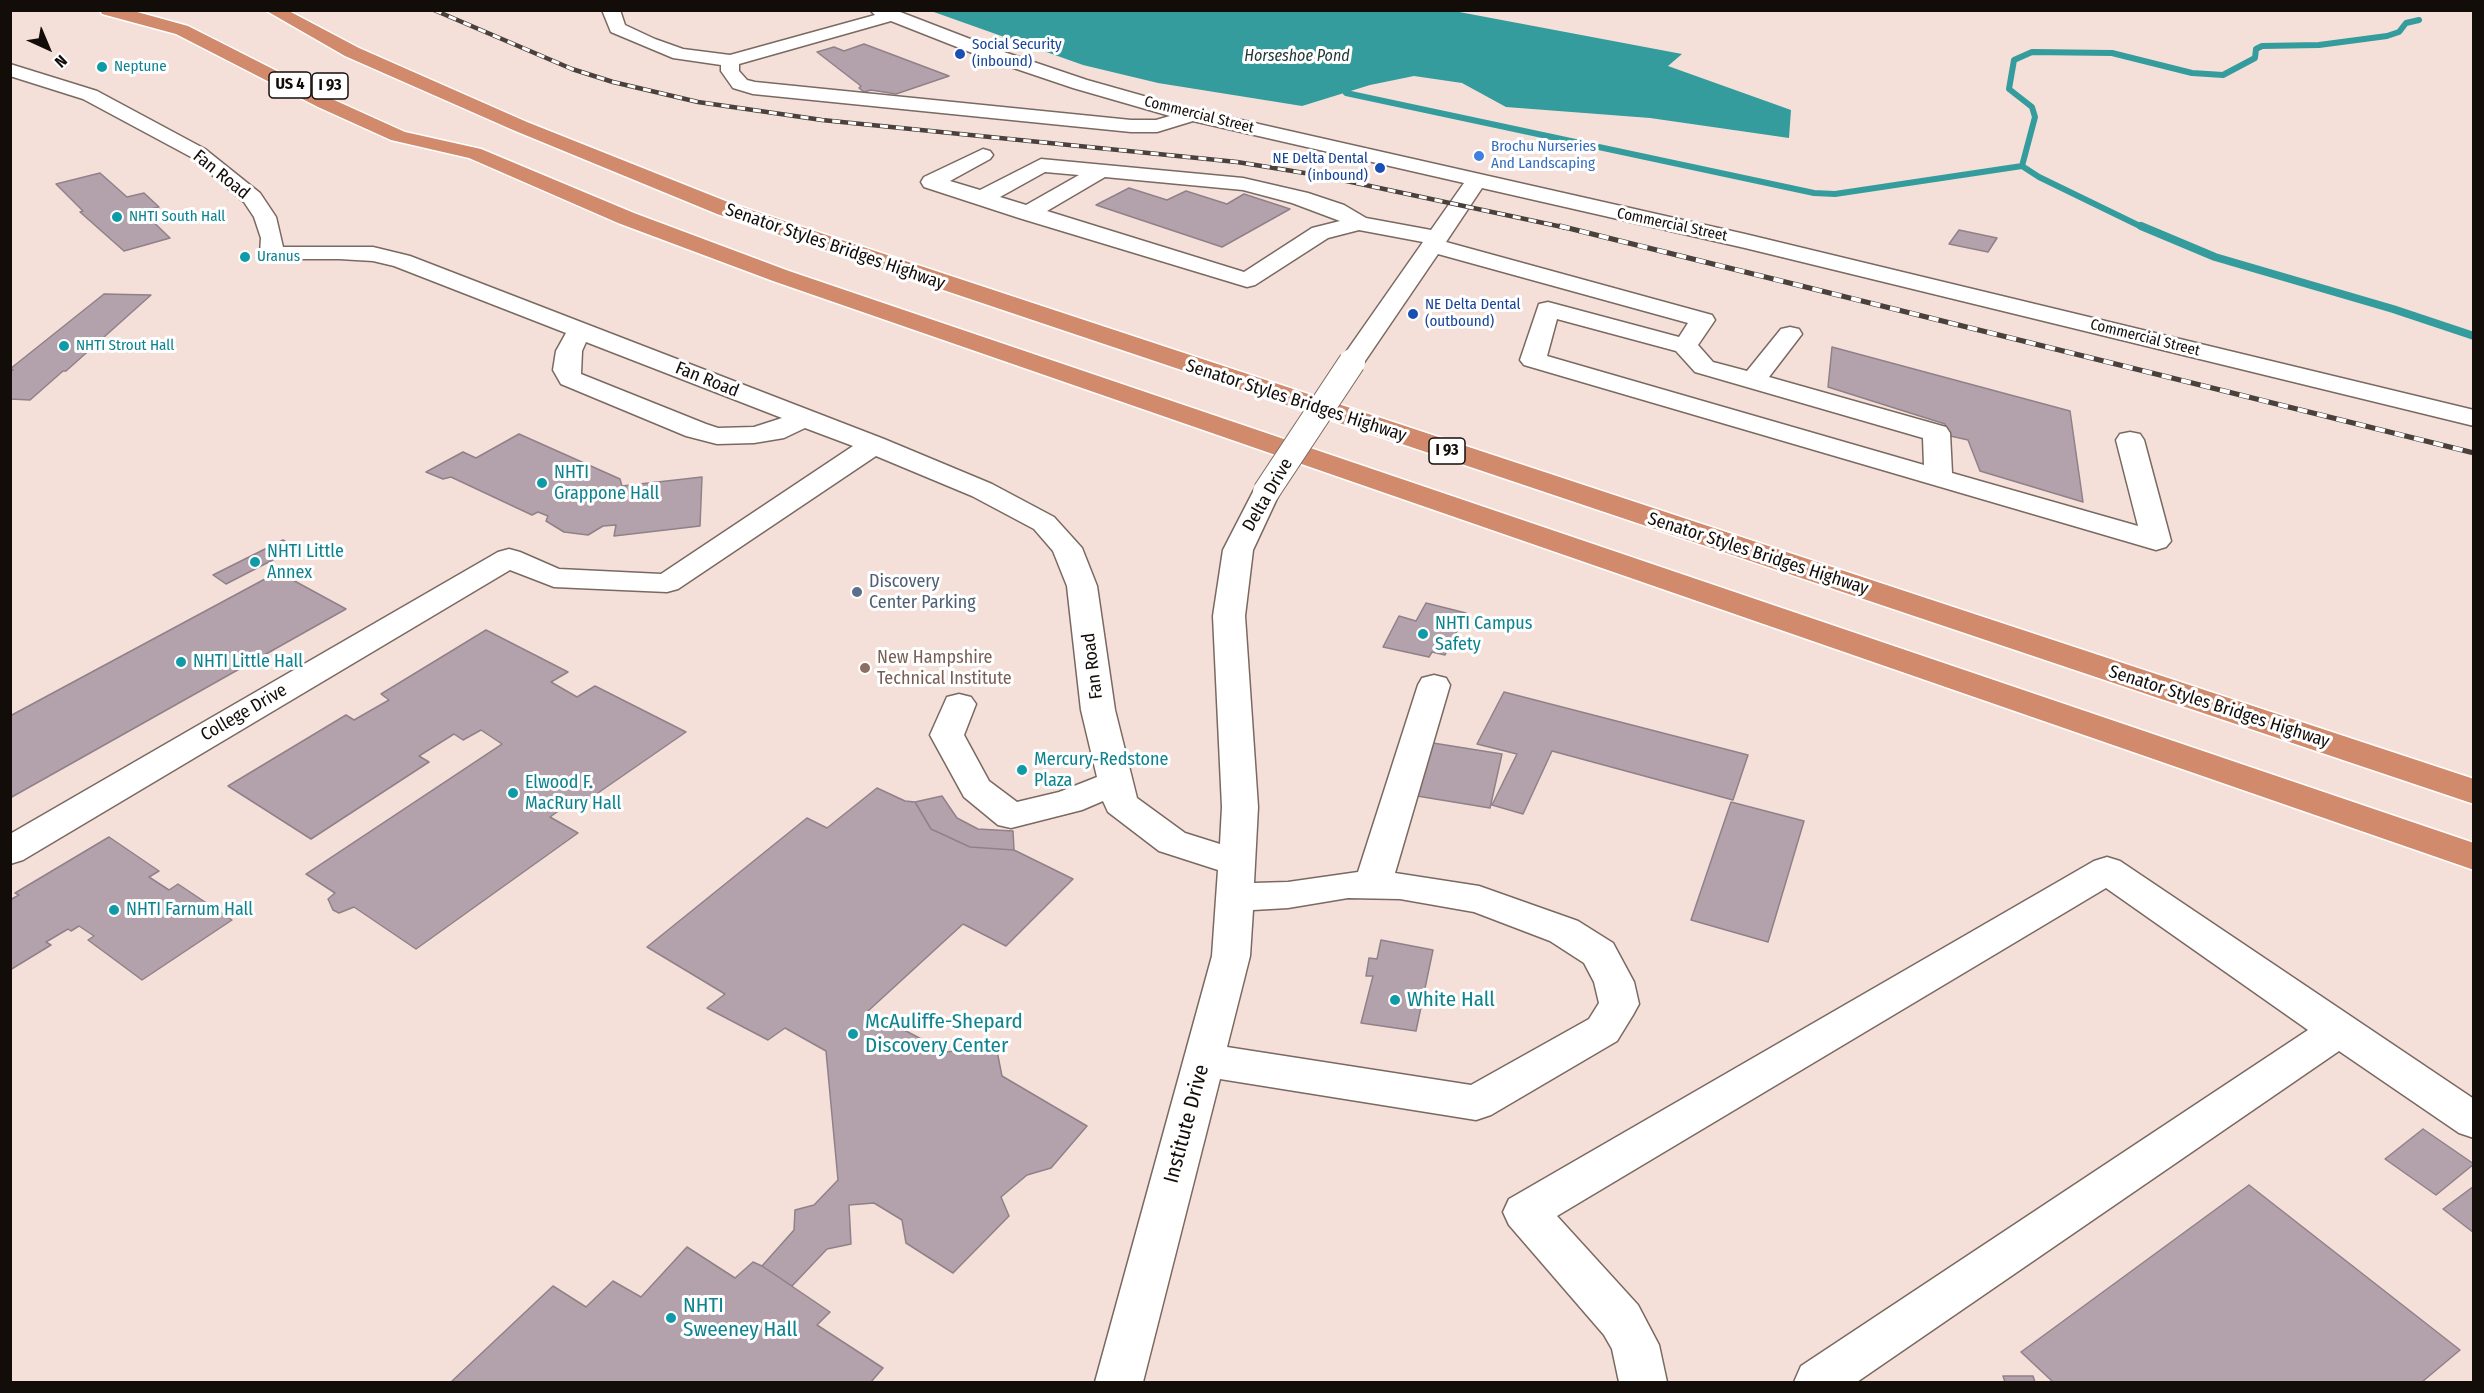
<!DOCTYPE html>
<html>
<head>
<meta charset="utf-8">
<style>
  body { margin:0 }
  #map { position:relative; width:2484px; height:1393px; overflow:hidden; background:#f4e0d8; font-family:"Fira Sans Condensed",sans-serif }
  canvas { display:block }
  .frame { position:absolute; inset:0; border:12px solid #130d0a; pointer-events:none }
  .north { position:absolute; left:18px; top:18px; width:60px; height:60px; -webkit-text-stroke:4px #fff; paint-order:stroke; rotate:136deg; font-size:16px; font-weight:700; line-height:24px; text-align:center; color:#130d0a }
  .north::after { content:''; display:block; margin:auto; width:21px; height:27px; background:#130d0a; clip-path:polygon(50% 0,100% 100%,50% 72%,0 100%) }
</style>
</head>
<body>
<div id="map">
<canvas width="2484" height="1393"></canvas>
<div class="frame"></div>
<div class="north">N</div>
</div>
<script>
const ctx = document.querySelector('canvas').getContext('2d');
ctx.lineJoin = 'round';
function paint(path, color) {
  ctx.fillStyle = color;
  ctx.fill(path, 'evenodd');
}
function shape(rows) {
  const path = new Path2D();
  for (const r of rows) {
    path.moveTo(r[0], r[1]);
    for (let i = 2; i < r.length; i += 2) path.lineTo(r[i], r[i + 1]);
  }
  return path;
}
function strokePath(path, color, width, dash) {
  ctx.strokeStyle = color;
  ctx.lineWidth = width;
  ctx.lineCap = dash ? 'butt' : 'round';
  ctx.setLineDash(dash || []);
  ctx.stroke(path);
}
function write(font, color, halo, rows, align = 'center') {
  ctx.font = font + ' "Fira Sans Condensed",sans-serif';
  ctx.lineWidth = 6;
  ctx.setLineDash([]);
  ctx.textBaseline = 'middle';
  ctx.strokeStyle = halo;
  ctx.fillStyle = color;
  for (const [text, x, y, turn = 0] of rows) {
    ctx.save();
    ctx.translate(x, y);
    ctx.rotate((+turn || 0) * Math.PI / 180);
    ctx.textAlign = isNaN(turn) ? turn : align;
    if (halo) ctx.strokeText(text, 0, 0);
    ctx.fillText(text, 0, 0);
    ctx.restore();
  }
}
paint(shape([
  [931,11,1454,11,1682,54,1668,66,1791,110,1789,138,1650,118,1506,107,1462,83,1414,76,1370,85,1302,106,1158,83,1083,65]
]), '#349c9d');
strokePath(shape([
  [1346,93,1814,193,1835,194,2022,166],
  [2144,228,2039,177,2022,166,2035,117,2032,107,2009,89,2014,60,2032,52,2112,53,2192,73,2223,75,2255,58,2256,49,2262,46,2319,45,2387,36,2399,32,2406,23,2419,20]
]), '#349c9d', 6);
strokePath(shape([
  [2141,226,2215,257,2393,309,2474,336]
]), '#349c9d', 8);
const building = shape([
  [864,44,949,76,896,94,871,90,864,92,859,88,861,86,817,52,834,47,844,51,864,44],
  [100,173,127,197,144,193,159,207,142,211,170,238,124,251,80,212,83,211,56,184,100,173],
  [1129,188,1167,200,1186,191,1227,204,1244,194,1290,209,1222,247,1096,205,1129,188],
  [1959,230,1997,238,1988,252,1949,244,1959,230],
  [104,294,151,295,66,371,63,371,30,400,10,399,10,372,13,370,10,369,104,294],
  [1832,347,2070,411,2083,502,1980,471,1968,440,1946,435,1945,424,1828,387,1832,347],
  [519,434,620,479,622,486,702,477,700,526,614,536,616,525,603,526,588,535,564,532,546,521,548,516,538,512,532,515,451,477,443,479,426,472,463,452,476,458,519,434],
  [283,540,296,548,226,584,213,575,283,540],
  [278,572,346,609,10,798,10,716,278,572],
  [1426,603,1466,613,1445,655,1432,652,1429,657,1383,647,1399,616,1416,621,1426,603],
  [486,630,568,672,551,682,577,697,595,686,686,732,582,804,574,800,550,817,578,833,416,949,354,907,339,913,333,910,328,899,335,893,306,874,502,744,481,730,463,740,454,734,419,756,429,762,311,839,228,786,346,715,354,720,389,700,381,694,486,630],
  [1504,692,1748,755,1733,800,1552,751,1523,814,1492,805,1517,754,1477,744,1504,692],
  [1433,743,1502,754,1490,808,1417,796,1433,743],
  [877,788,905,801,915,802,931,829,970,847,1014,850,1073,879,1006,946,963,924,868,1011,946,1052,996,1046,1002,1076,1087,1126,1051,1168,1027,1175,1001,1197,1009,1216,953,1273,906,1243,902,1220,874,1203,849,1205,851,1244,827,1249,792,1286,762,1266,794,1230,795,1210,814,1205,838,1180,826,1051,785,1028,768,1040,707,1008,725,994,647,947,807,818,827,828,877,788],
  [942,796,957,818,978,829,1013,831,1014,850,970,847,931,829,915,802,942,796],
  [1731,802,1804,821,1768,942,1691,920,1731,802],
  [109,837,159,871,149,877,169,890,178,884,232,920,142,980,88,940,94,936,79,926,71,931,68,929,46,942,51,945,10,970,10,900,19,895,15,893,109,837],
  [1381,940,1433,950,1416,1031,1361,1023,1373,976,1366,976,1369,958,1377,959,1381,940],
  [2423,1129,2474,1164,2436,1195,2385,1159,2423,1129],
  [2249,1185,2460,1350,2422,1382,2053,1382,2021,1352,2249,1185],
  [2474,1186,2474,1233,2443,1209,2474,1186],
  [687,1247,735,1278,753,1262,762,1266,830,1312,817,1325,883,1368,871,1382,451,1382,553,1286,586,1307,613,1281,641,1297,687,1247],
  [2003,1376,2033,1376,2035,1382,2005,1382,2003,1376]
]);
paint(building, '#b3a2ab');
strokePath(building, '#908089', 1.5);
const minor = shape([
  [602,10,620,10,625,25,655,39,683,49,730,55,875,15,870,10,895,10,1004,52,1087,80,1179,106,1745,234,2474,410,2474,426,1745,248,1482,188,1446,242,1712,315,1715,320,1698,345,1713,362,1747,371,1781,329,1790,327,1799,329,1802,334,1769,377,1946,427,1950,433,1952,473,2138,526,2116,440,2120,434,2130,432,2140,434,2144,440,2171,541,2166,547,2156,550,1524,365,1520,360,1539,304,1548,302,1679,337,1688,323,1438,254,1361,367,1352,370,1343,367,1339,362,1423,242,1359,230,1328,238,1255,285,1247,287,1019,218,924,187,921,182,924,177,983,149,990,151,993,155,990,159,950,181,980,190,1041,159,1243,178,1308,193,1344,205,1366,218,1431,230,1464,183,1193,121,1157,132,1131,132,753,94,733,88,721,71,721,65,673,58,611,32,602,10],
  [891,21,990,60,1073,88,1170,116,1156,120,1131,120,755,82,747,80,739,71,739,64,891,21],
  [1045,172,1079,175,1026,205,1000,197,1045,172],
  [1105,177,1243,190,1292,203,1340,221,1312,228,1244,272,1047,211,1105,177],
  [1557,319,1676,351,1695,372,1923,438,1924,465,1547,356,1557,319],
  [10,64,97,91,205,149,260,193,276,217,283,247,373,247,410,256,884,439,992,484,1054,517,1082,548,1097,586,1115,710,1137,798,1185,833,1220,844,1222,807,1213,616,1223,550,1256,486,1266,483,1276,486,1280,492,1253,550,1245,616,1258,807,1254,883,1288,882,1358,872,1418,685,1422,678,1434,675,1446,678,1450,685,1395,873,1479,886,1578,921,1613,943,1634,982,1639,1004,1633,1015,1617,1041,1491,1115,1476,1120,1220,1079,1143,1382,1095,1382,1212,956,1218,870,1159,851,1108,812,1103,801,1082,810,1011,828,998,825,964,797,930,735,947,697,959,694,971,697,976,704,964,735,989,781,1017,802,1059,792,1097,777,1081,710,1067,586,1053,551,1034,529,972,496,876,456,678,589,667,592,554,587,510,570,23,860,10,864,10,834,498,552,509,549,520,552,559,569,661,574,853,446,805,428,784,438,754,443,717,444,686,436,561,384,553,370,556,351,566,333,394,266,373,261,339,259,264,259,260,254,261,238,254,217,244,202,191,157,83,99,10,76,10,64],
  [586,342,782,418,754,427,718,428,706,424,581,374,582,351,586,342],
  [1348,898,1400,899,1474,912,1550,941,1584,963,1594,982,1599,1003,1589,1019,1471,1085,1227,1047,1250,956,1253,910,1288,908,1348,898],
  [2107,857,2120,861,2474,1099,2474,1138,2459,1133,2339,1051,1857,1382,1794,1382,1801,1366,2308,1030,2106,888,1557,1216,1638,1305,1659,1345,1667,1382,1619,1382,1612,1349,1604,1335,1509,1225,1503,1212,1509,1199,2094,861,2107,857]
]);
const highway = shape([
  [100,10,130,10,188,26,332,99,405,132,481,149,634,213,789,271,2474,843,2474,870,773,281,618,223,469,158,391,140,318,107,176,34,102,14,100,10],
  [265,10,287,10,359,48,527,122,733,204,2474,779,2474,804,717,214,513,130,345,56,265,10]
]);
strokePath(minor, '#7a6961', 3);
strokePath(highway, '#fff', 3);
paint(minor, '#fff');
paint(highway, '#d28a6d');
const railFar1 = shape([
  [434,10,572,69,613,82,698,102,822,120,1237,162,1323,176,1567,228]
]);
const rail = shape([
  [1560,226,2474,453]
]);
strokePath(railFar1, '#4a403c', 4.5);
strokePath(rail, '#4a403c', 5);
strokePath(railFar1, '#fff', 3, [8]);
strokePath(rail, '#fff', 4, [10]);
const minorBridge = shape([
  [1266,492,1352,362]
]);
strokePath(minorBridge, '#7a6961', 28, []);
strokePath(minorBridge, '#fff', 26);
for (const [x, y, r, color] of [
  [960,54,6,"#1a4fb4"],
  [102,67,6,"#0f9aa8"],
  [1479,156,6,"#3f7fe0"],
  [1380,168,6,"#1a4fb4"],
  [117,217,6,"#0f9aa8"],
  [245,257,6,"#0f9aa8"],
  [1413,314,6,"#1a4fb4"],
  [64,346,6,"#0f9aa8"],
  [542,483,6,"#0f9aa8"],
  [255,562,6,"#0f9aa8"],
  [857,592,6,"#5c6f8a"],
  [1423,634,6,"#0f9aa8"],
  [181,662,6,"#0f9aa8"],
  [865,668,6,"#8d6e63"],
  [1022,770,6,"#0f9aa8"],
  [513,793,6,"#0f9aa8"],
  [114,910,6,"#0f9aa8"],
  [1395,1000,6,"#0f9aa8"],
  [853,1034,6,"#0f9aa8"],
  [671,1318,6,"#0f9aa8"]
]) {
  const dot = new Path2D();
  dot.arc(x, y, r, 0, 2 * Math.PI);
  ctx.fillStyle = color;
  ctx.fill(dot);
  strokePath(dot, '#fff', 2);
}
write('15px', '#164399', '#fff', [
  ["Social Security",972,45],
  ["(inbound)",972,62],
  ["NE Delta Dental",1368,159,"right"],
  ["(inbound)",1368,176,"right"],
  ["NE Delta Dental",1425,305],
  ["(outbound)",1425,322]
], 'left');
write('15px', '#0d838f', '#fff', [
  ["Neptune",114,67],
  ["NHTI South Hall",129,217],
  ["Uranus",257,257],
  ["NHTI Strout Hall",76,346]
], 'left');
write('15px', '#130d0a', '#fff', [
  ["Commercial Street",1199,115,14],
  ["Commercial Street",1672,225,12],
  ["Commercial Street",2145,338,14]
]);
write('15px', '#366cbe', '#fff', [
  ["Brochu Nurseries",1491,147],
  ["And Landscaping",1491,164]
], 'left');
write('italic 16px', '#213939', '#fff', [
  ["Horseshoe Pond",1297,57]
]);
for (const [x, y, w] of [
  [290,85,42],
  [330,86,36],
  [1447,451,36]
]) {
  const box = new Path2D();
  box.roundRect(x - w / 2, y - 13, w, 26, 4.5);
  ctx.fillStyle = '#fff';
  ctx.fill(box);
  strokePath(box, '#130d0a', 1.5);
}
write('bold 16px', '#130d0a', null, [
  ["US 4",290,85],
  ["I 93",330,86],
  ["I 93",1447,451]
]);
write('18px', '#130d0a', '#fff', [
  ["Fan Road",221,175,39],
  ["Senator Styles Bridges Highway",835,247,19],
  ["Fan Road",707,380,22],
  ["Senator Styles Bridges Highway",1296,401,18],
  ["Delta Drive",1268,495,-60],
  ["Senator Styles Bridges Highway",1758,554,18],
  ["Fan Road",1093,666,-97],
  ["Senator Styles Bridges Highway",2219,707,18],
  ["College Drive",244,713,-30]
]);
write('18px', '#0d838f', '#fff', [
  ["NHTI",554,473],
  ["Grappone Hall",554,494],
  ["NHTI Little",267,552],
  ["Annex",267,573],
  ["NHTI Campus",1435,624],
  ["Safety",1435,645],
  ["NHTI Little Hall",193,662],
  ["Mercury-Redstone",1034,760],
  ["Plaza",1034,781],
  ["Elwood F.",525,783],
  ["MacRury Hall",525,804],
  ["NHTI Farnum Hall",126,910]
], 'left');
write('18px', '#4e5e75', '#fff', [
  ["Discovery",869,582],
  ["Center Parking",869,603]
], 'left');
write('18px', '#785e54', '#fff', [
  ["New Hampshire",877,658],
  ["Technical Institute",877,679]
], 'left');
write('21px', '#0d838f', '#fff', [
  ["White Hall",1407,1000],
  ["McAuliffe-Shepard",865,1022],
  ["Discovery Center",865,1046],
  ["NHTI",683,1306],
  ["Sweeney Hall",683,1330]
], 'left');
write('21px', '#130d0a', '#fff', [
  ["Institute Drive",1187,1124,-75]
]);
</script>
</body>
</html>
